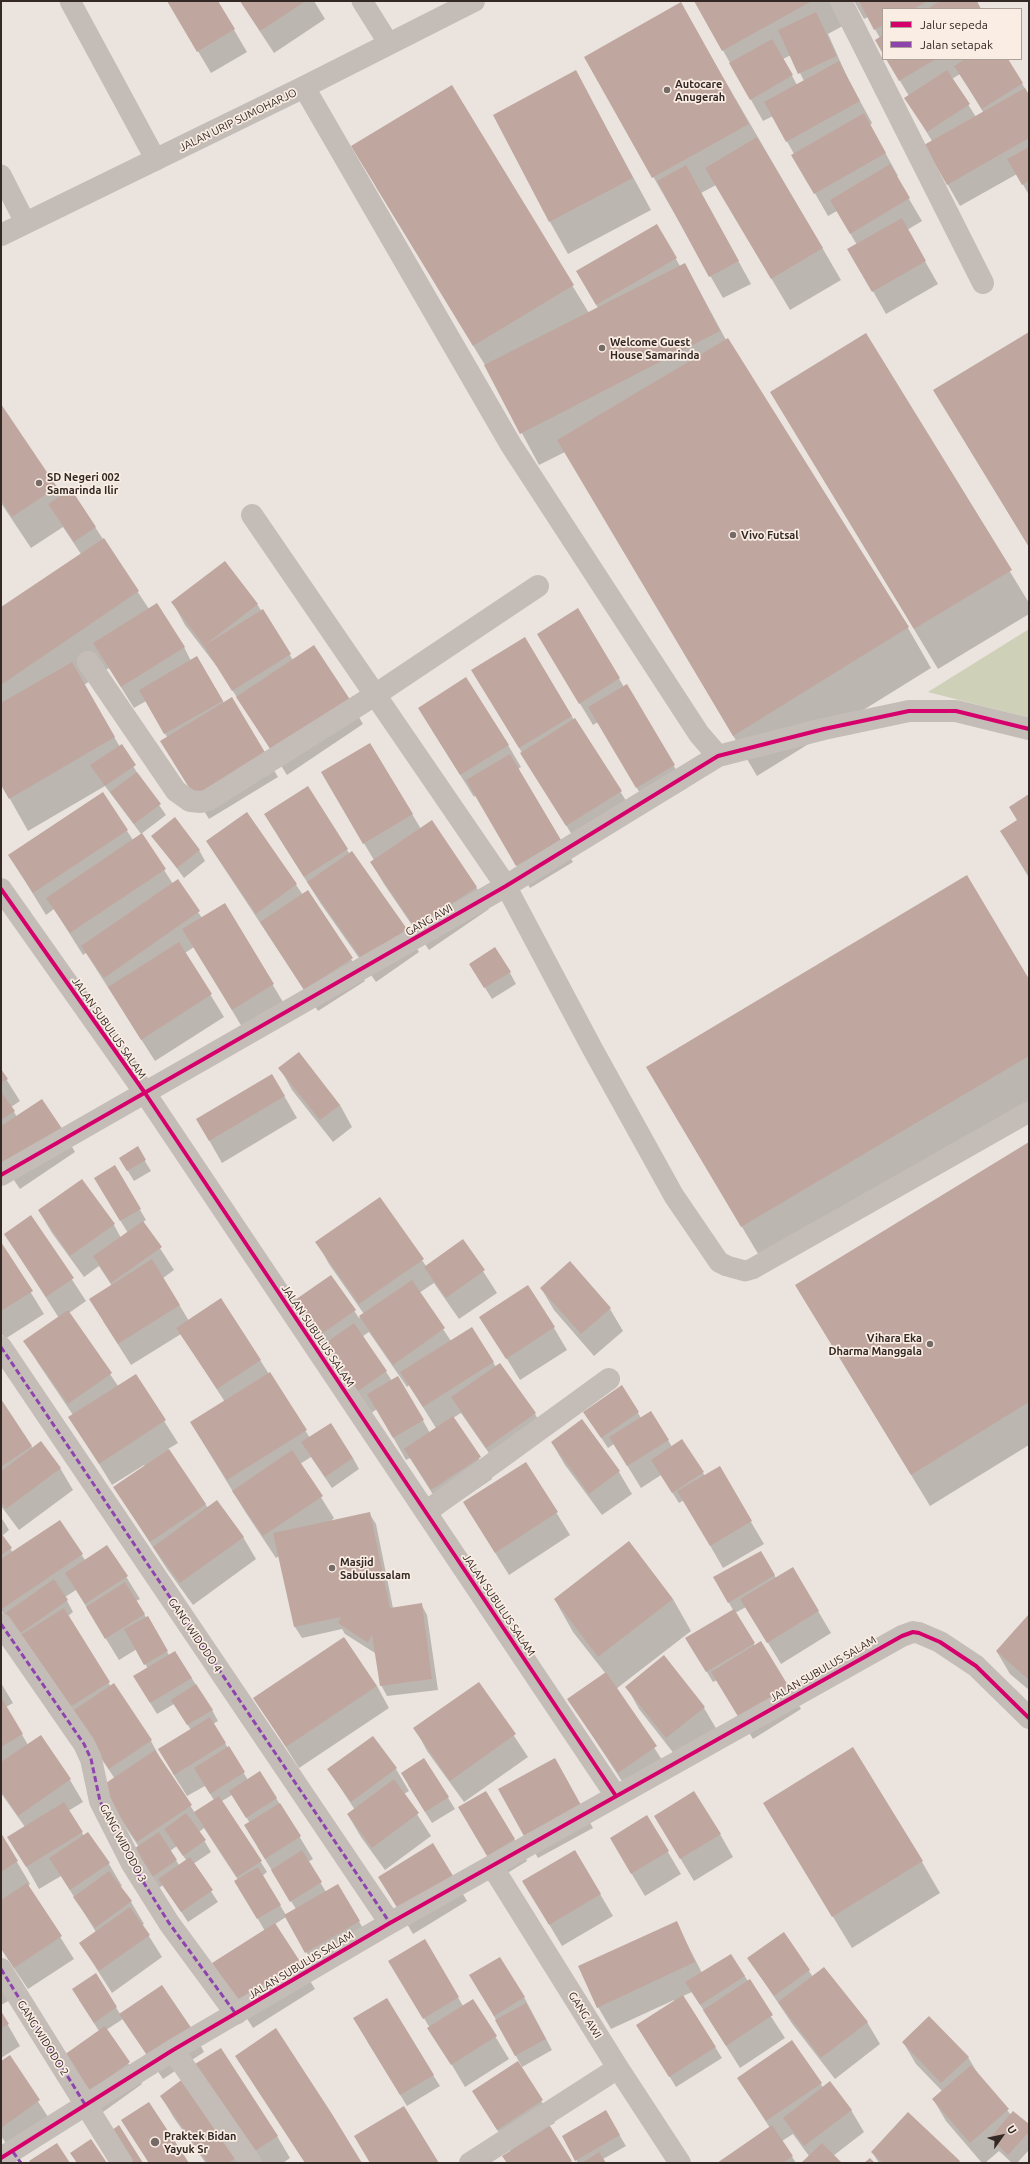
<!DOCTYPE html>
<html>
<head>
<meta charset="utf-8">
<style>
  body { margin:0 }
  #map { position:relative; width:1030px; height:2164px; overflow:hidden; background:#ebe4de; font-family:Ubuntu,sans-serif }
  canvas { display:block }
  .frame { position:absolute; inset:0; border:2px solid #352926; pointer-events:none }
  .legend { position:absolute; left:882px; top:8px; width:140px; height:52px; box-sizing:border-box; background:#f9ede4; border:1px solid #ab9f98; margin:0; padding:5px 7px; list-style:none; font-size:12px; color:#352926 }
  .legend li { display:flex; align-items:center; gap:8px; height:20px }
  .legend b { width:20px; border:1px solid #ab9f98 }
  .north { position:absolute; left:982px; top:2116px; width:40px; height:40px; -webkit-text-stroke:3px #f9ede4; paint-order:stroke; rotate:57deg; font-size:11px; font-weight:700; line-height:16px; text-align:center; color:#352926 }
  .north::after { content:''; display:block; margin:auto; width:14px; height:18px; background:#352926; clip-path:polygon(50% 0,100% 100%,50% 72%,0 100%) }
</style>
</head>
<body>
<div id="map">
<canvas width="1030" height="2164"></canvas>
<div class="frame"></div>
<ul class="legend">
<li><b style="height:5px;background:#d6006c"></b>Jalur sepeda</li>
<li><b style="height:5px;background:#8e44ad"></b>Jalan setapak</li>
</ul>
<div class="north">U</div>
</div>
<script>
const ctx = document.querySelector('canvas').getContext('2d');
ctx.lineJoin = 'round';
function paint(path, color) {
  ctx.fillStyle = color;
  ctx.fill(path, 'evenodd');
}
function shape(rows) {
  const path = new Path2D();
  for (const r of rows) {
    path.moveTo(r[0], r[1]);
    for (let i = 2; i < r.length; i += 2) path.lineTo(r[i], r[i + 1]);
  }
  return path;
}
function strokePath(path, color, width, dash) {
  ctx.strokeStyle = color;
  ctx.lineWidth = width;
  ctx.lineCap = dash ? 'butt' : 'round';
  ctx.setLineDash(dash || []);
  ctx.stroke(path);
}
function write(font, color, halo, rows, align = 'center') {
  ctx.font = font + ' Ubuntu,sans-serif';
  ctx.lineWidth = 3.5;
  ctx.setLineDash([]);
  ctx.textBaseline = 'middle';
  ctx.strokeStyle = halo;
  ctx.fillStyle = color;
  for (const [text, x, y, turn = 0] of rows) {
    ctx.save();
    ctx.translate(x, y);
    ctx.rotate((+turn || 0) * Math.PI / 180);
    ctx.textAlign = isNaN(turn) ? turn : align;
    if (halo) ctx.strokeText(text, 0, 0);
    ctx.fillText(text, 0, 0);
    ctx.restore();
  }
}
paint(shape([
  [1029,629,1029,718,928,692]
]), '#ced0b8');
paint(shape([
  [168,1,217,1,247,52,211,73],
  [240,1,314,1,325,19,274,53],
  [695,1,838,1,850,22,828,34,848,79,872,123,870,125,898,176,896,177,922,221,907,230,938,284,886,314,849,249,857,245,837,211,828,216,793,155,794,154,773,116,763,121],
  [791,55,804,81,797,85,783,59],
  [854,1,975,1,980,9,883,9,883,53,880,38,868,17,864,19],
  [699,36,841,280,790,310,716,185,701,193,751,284,723,298,585,58],
  [887,59,1007,59,1029,95,1029,195,1017,174,960,206,925,145,932,141,906,98,909,96],
  [960,74,983,112,976,117,952,79],
  [576,72,651,210,568,254,550,222],
  [451,87,589,313,598,308,577,271,657,226,680,266,685,264,726,340,727,339,908,628,931,668,757,776,565,452,539,465,488,370,376,187],
  [1029,333,1029,547,934,390],
  [866,334,1029,603,1029,614,938,669,795,432],
  [1,405,61,496,95,527,149,609,184,647,191,661,197,657,224,703,265,755,278,777,209,819,174,763,167,737,146,701,134,708,109,668,84,685,120,747,122,746,140,778,166,815,141,834,173,884,177,881,202,918,224,904,286,1007,245,1032,194,947,185,953,224,1017,155,1061,86,953,83,955,54,909,46,915,9,855,102,793,133,840,141,834,105,786,28,831,1,783,1,608,81,554,63,527,31,548,1,503],
  [173,603,257,604,293,660,350,702,363,724,287,775,218,668,185,625],
  [578,610,624,687,626,686,687,788,650,810,598,722,593,725,551,656],
  [525,638,574,720,634,813,580,848,485,692],
  [432,730,508,745,521,767,518,769,573,862,530,888,476,795,474,797],
  [308,788,349,853,406,930,419,952,376,982,321,904,278,836],
  [335,795,412,814,421,829,476,887,489,909,429,950,384,884,371,862,374,860],
  [1029,796,1029,878,1001,831,1018,820],
  [247,814,303,895,308,892,365,981,318,1011,207,842],
  [153,836,199,850,205,861,184,878],
  [510,973,516,984,492,999,477,975],
  [1029,981,1029,1110,766,1267,670,1107],
  [280,1068,340,1105,352,1127,333,1142,292,1090],
  [1,1071,20,1101,11,1107,17,1117,62,1130,75,1152,20,1189,1,1161],
  [272,1075,297,1118,222,1163,197,1119],
  [1029,1143,1029,1445,930,1506,796,1286],
  [137,1148,151,1171,134,1181,120,1158],
  [114,1166,146,1220,143,1222,174,1270,163,1278,189,1321,260,1360,310,1438,353,1458,359,1469,332,1488,311,1457,300,1464,334,1518,330,1522,369,1513,376,1524,393,1608,421,1604,427,1615,438,1690,387,1696,381,1685,376,1651,375,1653,345,1634,342,1629,302,1638,295,1627,279,1556,276,1558,246,1513,191,1423,225,1402,181,1334,131,1365,103,1321,112,1286,99,1266,84,1277,52,1233,39,1211,114,1225,121,1238,128,1233,101,1189],
  [380,1198,426,1266,463,1240,497,1293,459,1319,434,1283,419,1293,451,1341,472,1328,496,1367,500,1364,535,1414,548,1436,500,1469,461,1413,453,1418,492,1479,444,1512,410,1458,406,1460,377,1409,371,1413,306,1325,331,1276,359,1318,364,1314,329,1264,317,1242],
  [369,1332,407,1387,409,1385,436,1428,430,1433,398,1377,392,1381,363,1336],
  [31,1217,86,1301,69,1313,118,1386,135,1375,178,1443,168,1449,208,1508,243,1537,256,1559,193,1605,167,1569,114,1487,145,1466,144,1465,112,1485,70,1417,73,1415,38,1363,25,1341,59,1318,5,1234],
  [1,1244,44,1314,5,1339,1,1333],
  [541,1288,610,1309,623,1331,594,1356,554,1310],
  [481,1317,554,1328,567,1350,520,1380],
  [622,1387,641,1418,668,1440,672,1447,682,1441,705,1476,719,1468,764,1544,723,1568,684,1500,679,1503,661,1475,641,1488,614,1444,608,1448,584,1412],
  [1,1402,33,1449,60,1468,73,1490,19,1530,1,1506],
  [582,1420,619,1472,632,1494,602,1515,565,1465,552,1443],
  [526,1463,570,1535,509,1575,464,1503],
  [1,1517,9,1530,2,1536,13,1553,60,1522,85,1560,107,1546,140,1599,136,1601,169,1655,175,1652,212,1710,218,1721,213,1724,248,1780,276,1798,313,1859,308,1862,326,1892,338,1885,372,1944,319,1974,286,1917,275,1924,315,1989,253,2028,226,1986,265,1931,242,1892,238,1880,204,1828,199,1832,211,1852,193,1864,218,1902,188,1922,163,1885,155,1891,139,1847,114,1810,115,1779,1,1610],
  [76,1590,119,1660,137,1649,148,1669,141,1688,157,1714,174,1704,191,1730,172,1772,187,1796,205,1786,214,1800,195,1813,163,1764,151,1741,114,1685,111,1687,68,1616,73,1612,65,1597],
  [232,1795,250,1823,258,1848,296,1909,286,1915,262,1876,267,1872,222,1801],
  [177,1846,186,1860,179,1865,170,1851],
  [761,1552,776,1578,818,1611,831,1633,781,1664,746,1607,735,1613,755,1646,788,1687,801,1709,753,1739,717,1680,713,1682,693,1649,733,1610,715,1578],
  [673,1599,691,1631,616,1689,668,1769,631,1795,569,1700,606,1674,573,1632,555,1600],
  [1029,1615,1029,1690,1010,1674,997,1652],
  [664,1657,704,1708,717,1730,679,1760,639,1709,627,1687],
  [1,1683,13,1703,6,1707,28,1745,70,1780,83,1802,68,1811,84,1836,88,1833,109,1864,122,1886,120,1887,131,1902,144,1924,142,1925,162,1957,112,1993,80,1943,96,1932,61,1876,39,1889,22,1859,25,1827,1,1793],
  [479,1683,528,1757,464,1802,427,1751,415,1728],
  [377,1686,389,1708,299,1768,255,1698],
  [373,1737,396,1769,409,1791,404,1794,431,1836,385,1870,361,1837,348,1815,355,1810,328,1769],
  [424,1759,455,1809,432,1823,408,1785],
  [567,1781,593,1828,538,1858,525,1836],
  [486,1792,527,1861,501,1877,472,1830],
  [647,1817,681,1874,645,1896,624,1861],
  [720,1834,733,1857,694,1881,668,1838],
  [1,1835,30,1884,28,1886,74,1959,28,1989,1,1949],
  [783,1835,922,1862,940,1893,852,1948],
  [379,1877,454,1879,467,1901,413,1934],
  [600,1894,613,1916,562,1946,537,1904],
  [676,1922,702,1973,731,1955,785,2038,740,2068,692,1992,683,1996,722,2058,676,2087,668,2074,674,2000,611,2029,598,2007],
  [783,1933,813,1977,867,2022,880,2044,835,2079,793,2025,748,1958],
  [425,1940,463,2006,473,2000,509,2059,465,2087,390,1961],
  [96,1975,120,2014,192,2029,204,2052,163,2079,123,2019,106,2030,142,2084,103,2112,66,2055,99,2031,79,2000],
  [1,1984,10,2000,1,2005],
  [524,1997,552,2050,522,2067,484,1998],
  [1,2013,20,2046,1,2058],
  [367,2041,433,2075,440,2086,407,2106],
  [903,2042,968,2057,978,2074,1011,2115,1029,2126,1029,2150,1017,2163,1012,2163,999,2151,985,2163,982,2163,946,2121,933,2099,942,2091,916,2064],
  [9,2057,52,2123,12,2152,1,2136,1,2063],
  [236,2057,361,2163,306,2163],
  [517,2063,555,2123,549,2126,572,2163,508,2163,511,2152,473,2091],
  [738,2078,821,2084,823,2088,851,2110,864,2132,833,2156,841,2163,802,2163,809,2156,793,2134,782,2141,796,2163,719,2163,770,2128],
  [161,2096,243,2163,205,2162,174,2118],
  [605,2111,626,2146,603,2159,605,2163,578,2163,563,2136],
  [122,2120,188,2163,149,2163],
  [232,2122,277,2136,290,2158,283,2163,259,2163],
  [872,2152,959,2161,960,2163,879,2163]
]), '#0003');
paint(shape([
  [167,1,218,1,235,29,197,52],
  [240,1,306,1,260,31],
  [694,1,812,1,722,51],
  [859,1,928,1,913,9,883,9,883,25,874,30],
  [940,1,977,1,981,9,927,9],
  [681,2,749,124,652,178,584,57],
  [816,12,837,56,798,74,778,30],
  [883,35,883,54,875,40],
  [772,39,793,75,750,100,729,63],
  [886,59,936,59,899,81],
  [965,59,1008,59,1023,83,982,109,954,66],
  [839,61,860,101,786,142,764,102],
  [576,70,633,178,549,222,493,115],
  [947,70,970,104,927,132,904,98],
  [452,85,574,285,473,346,351,146],
  [1025,88,1029,95,1029,138,947,185,924,145],
  [864,113,886,153,814,194,791,155],
  [757,137,823,248,771,279,705,168],
  [1029,147,1029,181,1022,185,1007,159],
  [890,164,910,198,850,234,830,200],
  [686,165,739,261,709,277,657,181],
  [902,218,926,261,872,292,847,249],
  [657,224,677,258,596,305,576,271],
  [685,263,720,331,520,434,484,365],
  [1029,332,1029,547,933,390],
  [866,333,1012,570,914,629,770,392],
  [728,338,909,627,733,736,557,440],
  [1,404,57,487,12,517,1,500],
  [71,489,96,527,74,542,48,504],
  [104,538,139,591,1,685,1,607],
  [225,561,258,604,205,645,263,609,291,654,232,691,204,646,171,602],
  [157,603,185,647,121,687,93,643],
  [578,608,620,678,579,704,537,634],
  [525,637,572,716,519,748,471,670],
  [314,645,351,701,273,753,236,697],
  [197,656,223,701,164,734,139,690],
  [72,662,115,737,9,799,1,785,1,703],
  [466,677,509,745,460,775,418,708],
  [627,684,675,765,636,788,588,707],
  [232,697,266,754,195,797,160,741],
  [575,718,622,791,566,826,520,753],
  [370,743,413,814,363,844,321,772],
  [122,744,136,765,105,786,90,765],
  [510,754,561,840,516,866,466,780],
  [137,772,161,804,134,824,110,792],
  [308,786,348,849,304,877,264,814],
  [103,792,128,830,33,893,8,855],
  [1029,794,1029,876,1000,831,1017,820,1009,807],
  [247,812,297,884,256,914,206,841],
  [175,817,200,850,177,868,151,836],
  [432,820,477,887,415,928,370,862],
  [142,833,166,869,70,933,46,898],
  [352,851,407,929,363,961,307,882],
  [967,875,1029,979,1029,1056,741,1227,646,1067],
  [178,879,200,911,104,978,81,946],
  [308,890,353,958,304,990,260,922],
  [225,903,274,984,232,1010,182,929],
  [179,942,212,994,141,1040,108,987],
  [495,947,511,972,484,988,469,964],
  [299,1052,340,1105,320,1120,278,1068],
  [1,1069,8,1079,1,1083],
  [272,1074,285,1096,209,1141,196,1119],
  [1,1092,15,1111,1,1120],
  [42,1099,63,1130,7,1168,1,1159,1,1126],
  [1029,1142,1029,1402,911,1475,795,1285],
  [138,1146,146,1160,127,1171,119,1158],
  [115,1165,141,1209,120,1221,94,1178],
  [82,1179,115,1224,70,1256,38,1210],
  [380,1197,424,1259,359,1304,315,1242],
  [31,1215,74,1278,46,1297,4,1234],
  [143,1221,162,1247,111,1283,93,1256],
  [463,1239,485,1270,446,1298,424,1267],
  [1,1242,33,1291,1,1311],
  [152,1259,180,1305,118,1344,89,1299],
  [570,1261,611,1308,581,1334,540,1288],
  [331,1275,356,1310,317,1337,292,1302],
  [412,1280,445,1328,393,1365,359,1316],
  [528,1285,555,1327,506,1359,479,1317],
  [221,1298,261,1360,217,1389,176,1328],
  [68,1310,112,1373,68,1404,23,1341],
  [354,1323,387,1371,358,1391,324,1344],
  [472,1327,494,1362,423,1407,400,1372],
  [500,1363,536,1413,486,1448,451,1397],
  [270,1372,307,1430,227,1480,190,1422],
  [136,1374,166,1420,99,1464,68,1417],
  [398,1376,424,1420,393,1438,367,1394],
  [622,1385,639,1412,601,1438,583,1412],
  [1,1399,32,1446,1,1467],
  [651,1411,669,1440,627,1466,609,1437],
  [453,1416,481,1457,431,1490,404,1449],
  [582,1419,620,1471,589,1494,551,1442],
  [331,1423,353,1458,325,1477,301,1442],
  [682,1439,704,1472,672,1493,651,1460],
  [41,1441,61,1468,6,1509,1,1502,1,1471],
  [169,1449,206,1504,150,1542,113,1487],
  [292,1450,323,1496,263,1536,232,1491],
  [526,1462,558,1512,495,1553,463,1502],
  [720,1466,752,1521,710,1546,677,1491],
  [217,1500,244,1537,180,1583,153,1547],
  [370,1512,390,1608,422,1603,432,1679,380,1686,372,1635,368,1643,338,1623,341,1617,294,1627,273,1533],
  [60,1520,83,1554,2,1609,1,1559],
  [1,1533,12,1548,1,1555],
  [629,1541,673,1599,598,1657,554,1599],
  [107,1545,128,1576,85,1604,65,1573],
  [761,1551,775,1575,728,1603,713,1577],
  [793,1567,819,1611,767,1643,740,1599],
  [54,1579,68,1600,15,1637,1,1616],
  [125,1582,145,1614,105,1639,86,1607],
  [64,1608,110,1682,62,1712,16,1638],
  [734,1609,755,1643,706,1672,685,1638],
  [1029,1614,1029,1680,996,1651],
  [148,1616,168,1651,144,1665,124,1629],
  [344,1637,377,1686,286,1747,253,1698],
  [761,1641,789,1687,739,1718,711,1672],
  [175,1651,192,1678,150,1703,133,1676],
  [664,1655,705,1707,666,1738,625,1687],
  [606,1672,657,1746,618,1773,567,1699],
  [479,1682,516,1734,450,1781,413,1728],
  [114,1683,152,1740,109,1769,71,1712],
  [196,1684,213,1710,187,1725,171,1700],
  [1,1697,23,1734,1,1747],
  [210,1717,226,1743,174,1775,158,1749],
  [41,1735,71,1779,18,1816,1,1791,1,1762],
  [373,1736,397,1768,351,1802,327,1769],
  [229,1746,245,1772,210,1794,194,1768],
  [853,1747,923,1861,832,1917,763,1803],
  [155,1750,192,1805,137,1842,100,1787],
  [424,1758,449,1797,425,1812,401,1773],
  [555,1758,581,1805,524,1836,498,1789],
  [260,1771,277,1798,246,1818,229,1791],
  [394,1779,419,1813,372,1848,347,1814],
  [486,1791,515,1839,487,1856,458,1807],
  [694,1791,721,1834,680,1859,654,1816],
  [219,1796,262,1861,237,1877,194,1812],
  [64,1802,83,1832,26,1867,7,1837],
  [280,1803,301,1836,265,1859,244,1825],
  [186,1813,206,1840,183,1856,164,1829],
  [647,1815,669,1851,631,1874,610,1838],
  [88,1832,110,1863,70,1890,49,1858],
  [159,1832,177,1860,148,1880,129,1852],
  [1,1833,18,1861,1,1872],
  [433,1843,455,1879,400,1912,378,1877],
  [302,1850,322,1882,290,1902,271,1870],
  [575,1850,601,1894,549,1925,522,1881],
  [190,1857,213,1890,181,1912,158,1879],
  [258,1867,281,1905,257,1919,234,1881],
  [109,1871,132,1901,95,1928,73,1897],
  [27,1883,62,1936,14,1968,1,1948,1,1900],
  [338,1884,360,1921,305,1953,284,1915],
  [130,1907,150,1935,99,1971,79,1943],
  [677,1921,695,1962,597,2008,578,1966],
  [275,1923,303,1966,240,2007,212,1963],
  [784,1932,810,1970,774,1996,747,1958],
  [425,1939,459,1997,423,2019,388,1961],
  [731,1954,745,1976,700,2005,685,1982],
  [500,1957,525,1997,494,2016,469,1975],
  [824,1967,868,2022,821,2058,778,2002],
  [96,1973,117,2007,94,2023,72,1989],
  [750,1979,773,2015,726,2046,703,2010],
  [162,1985,192,2029,149,2058,119,2014],
  [683,1995,716,2047,669,2077,636,2025],
  [387,1998,434,2075,400,2095,353,2018],
  [473,1999,497,2036,451,2065,427,2028],
  [526,2003,546,2039,515,2056,495,2020],
  [1,2011,9,2024,1,2028],
  [929,2016,969,2057,941,2083,902,2042],
  [105,2026,130,2062,90,2091,64,2055],
  [276,2028,332,2114,362,2163,305,2163,235,2056],
  [792,2040,822,2083,766,2121,737,2078],
  [221,2048,278,2136,252,2153,195,2064],
  [10,2055,40,2100,1,2128,1,2061],
  [518,2061,543,2100,497,2130,472,2091],
  [971,2065,1009,2109,970,2143,932,2099],
  [184,2078,240,2155,228,2163,208,2163,160,2096],
  [830,2081,852,2110,804,2146,783,2118],
  [149,2102,189,2163,149,2163,121,2120],
  [404,2106,439,2163,370,2163,354,2136],
  [606,2110,620,2135,575,2161,562,2136],
  [1013,2111,1029,2124,1029,2132,1008,2155,990,2138],
  [908,2112,960,2161,958,2163,883,2163,871,2152],
  [119,2125,143,2163,127,2163,108,2133],
  [772,2125,793,2156,783,2163,717,2163],
  [550,2126,572,2161,568,2163,507,2163,502,2156],
  [91,2139,107,2163,77,2163,70,2153],
  [57,2143,70,2163,31,2163,29,2161],
  [822,2143,842,2163,801,2163],
  [599,2152,606,2163,582,2163],
  [870,2158,875,2163,864,2163]
]), '#bfa69f');
strokePath(shape([
  [70,1,156,160],
  [362,1,389,44],
  [1,175,25,222],
  [506,886,592,1048,674,1196,719,1262,727,1266,745,1271,752,1269,1029,1112]
]), '#c4bcb7', 21);
strokePath(shape([
  [841,1,983,283],
  [304,87,511,445,699,734,718,756],
  [252,515,506,886],
  [88,662,176,791,190,801,201,802,208,800,375,695,538,586],
  [1,889,145,1093,616,1796],
  [1,1175,506,886,718,756,824,729,909,711,956,711,1029,729],
  [1,1347,390,1923],
  [426,1512,609,1379],
  [1,1624,84,1744,91,1759,100,1801,132,1864,169,1923,236,2014],
  [492,1866,618,2068,680,2163],
  [1,1969,122,2163],
  [173,2050,251,2163],
  [1,2158,173,2050,390,1923,902,1636,913,1632,919,1633,940,1642,976,1666,1029,1718],
  [470,2163,618,2068]
]), '#c4bcb7', 22);
strokePath(shape([
  [1,235,304,87,474,1]
]), '#c4bcb7', 22);
strokePath(shape([
  [1,1347,390,1923],
  [1,1624,84,1744,91,1759,100,1801,132,1864,169,1923,236,2014],
  [1,1969,86,2106],
  [13,2152,21,2163]
]), '#8e44ad', 3, [6, 3]);
strokePath(shape([
  [1,889,145,1093,616,1796],
  [1,1175,506,886,718,756,824,729,909,711,956,711,1029,729],
  [1,2158,173,2050,390,1923,902,1636,913,1632,919,1633,940,1642,976,1666,1029,1718]
]), '#d6006c', 4);
for (const [x, y, r, color] of [
  [667,90,4,"#756a66"],
  [602,348,4,"#756a66"],
  [39,483,4,"#756a66"],
  [733,535,4,"#756a66"],
  [930,1344,4,"#756a66"],
  [332,1568,4,"#756a66"],
  [155,2142,5,"#756a66"]
]) {
  const dot = new Path2D();
  dot.arc(x, y, r, 0, 2 * Math.PI);
  ctx.fillStyle = color;
  ctx.fill(dot);
  strokePath(dot, '#f9ede4', 1.5);
}
write('bold 11px', '#352926', '#f9ede4', [
  ["Autocare",675,84],
  ["Anugerah",675,97],
  ["Welcome Guest",610,342],
  ["House Samarinda",610,355],
  ["SD Negeri 002",47,477],
  ["Samarinda Ilir",47,490],
  ["Vivo Futsal",741,535],
  ["Vihara Eka",922,1338,"right"],
  ["Dharma Manggala",922,1351,"right"],
  ["Masjid",340,1562],
  ["Sabulussalam",340,1575],
  ["Praktek Bidan",164,2136],
  ["Yayuk Sr",164,2149]
], 'left');
write('11px', '#352926', '#f9ede4', [
  ["JALAN URIP SUMOHARJO",238,120,-26],
  ["GANG AWI",429,920,-30],
  ["JALAN SUBULUS SALAM",109,1028,55],
  ["JALAN SUBULUS SALAM",318,1336,56],
  ["JALAN SUBULUS SALAM",499,1605,56],
  ["GANG WIDODO 4",195,1635,56],
  ["JALAN SUBULUS SALAM",823,1669,-30],
  ["GANG WIDODO 3",123,1843,62],
  ["JALAN SUBULUS SALAM",301,1965,-31],
  ["GANG AWI",585,2015,58],
  ["GANG WIDODO 2",43,2038,58]
]);
</script>
</body>
</html>
